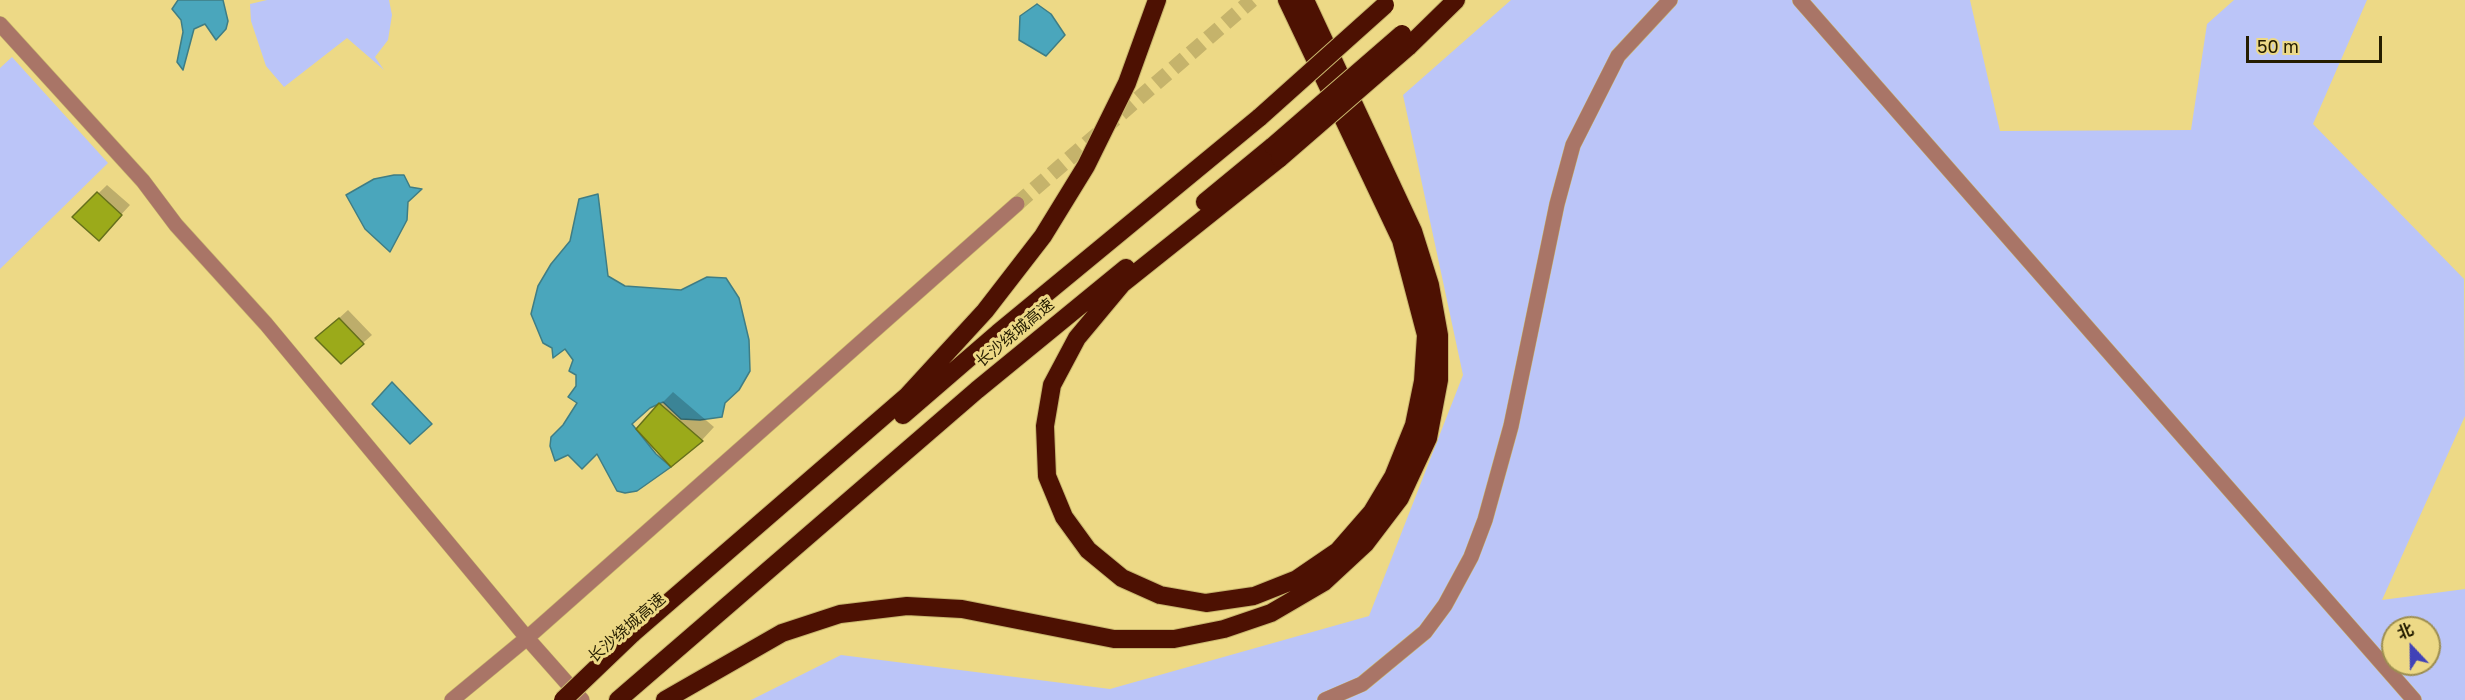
<!DOCTYPE html>
<html>
<head>
<meta charset="utf-8">
<style>
  body { margin:0 }
  #map { position:relative; width:2465px; height:700px; overflow:hidden; background:#edd986; font-family:"Golos Text","Noto Sans SC",sans-serif }
  canvas { display:block }
  .north { position:absolute; left:2381px; top:616px; width:60px; height:60px; box-sizing:border-box; background:#edd986; border:2px solid #9d8e50; border-radius:50%; rotate:338deg; font-size:16px; font-weight:700; line-height:24px; text-align:center; color:#251d00 }
  .north::after { content:''; display:block; margin:auto; width:21px; height:27px; background:#4142b7; clip-path:polygon(50% 0,100% 100%,50% 72%,0 100%) }
  .scale { position:absolute; left:2246px; top:36px; width:136px; height:27px; box-sizing:border-box; border:3px solid #251d00; border-top:0; padding-left:8px; font-size:18px; line-height:21px; white-space:nowrap; color:#251d00; -webkit-text-stroke:4px #edd986; paint-order:stroke }
</style>
</head>
<body>
<div id="map">
<canvas width="2465" height="700"></canvas>
<div class="north">北</div>
<div class="scale">50 m</div>
</div>
<script>
const ctx = document.querySelector('canvas').getContext('2d');
ctx.lineJoin = 'round';
function paint(path, color) {
  ctx.fillStyle = color;
  ctx.fill(path, 'evenodd');
}
function shape(rows) {
  const path = new Path2D();
  for (const r of rows) {
    path.moveTo(r[0], r[1]);
    for (let i = 2; i < r.length; i += 2) path.lineTo(r[i], r[i + 1]);
  }
  return path;
}
function strokePath(path, color, width, dash) {
  ctx.strokeStyle = color;
  ctx.lineWidth = width;
  ctx.lineCap = dash ? 'butt' : 'round';
  ctx.setLineDash(dash || []);
  ctx.stroke(path);
}
function write(font, color, halo, rows, align = 'center') {
  ctx.font = font + ' "Golos Text","Noto Sans SC",sans-serif';
  ctx.lineWidth = 6;
  ctx.setLineDash([]);
  ctx.textBaseline = 'middle';
  ctx.strokeStyle = halo;
  ctx.fillStyle = color;
  for (const [text, x, y, turn = 0] of rows) {
    ctx.save();
    ctx.translate(x, y);
    ctx.rotate((+turn || 0) * Math.PI / 180);
    ctx.textAlign = isNaN(turn) ? turn : align;
    if (halo) ctx.strokeText(text, 0, 0);
    ctx.fillText(text, 0, 0);
    ctx.restore();
  }
}
paint(shape([
  [267,0,389,0,392,15,388,40,375,57,384,70,347,38,284,87,266,66,251,21,250,4],
  [1511,0,1970,0,2000,131,2191,130,2207,24,2234,0,2367,0,2313,124,2464,279,2465,416,2382,600,2465,589,2465,700,751,700,841,655,1110,689,1369,616,1463,375,1403,95],
  [2393,628,2429,628,2429,664,2393,664],
  [12,57,108,163,0,269,0,68]
]), '#bbc5f8');
const water = shape([
  [178,0,223,0,228,21,226,29,216,40,205,24,194,29,183,70,177,62,183,32,181,20,172,9,178,0],
  [1037,4,1051,14,1065,35,1046,56,1019,40,1020,16,1037,4],
  [394,175,404,175,410,187,422,189,408,202,407,220,390,252,365,229,346,195,374,179,394,175],
  [598,194,608,276,625,286,681,290,707,277,726,278,739,298,749,340,750,371,739,390,725,403,722,417,700,420,681,419,663,402,650,408,632,424,656,454,671,467,637,491,625,493,617,491,597,454,582,469,568,455,555,461,550,446,551,437,563,425,577,403,568,397,576,386,576,375,569,371,573,360,565,349,553,358,552,348,543,343,531,314,538,286,551,264,570,241,579,199,598,194],
  [392,382,432,424,410,444,372,404,392,382]
]);
paint(water, '#4aa6bc');
strokePath(water, '#3f7d84', 1.5);
paint(shape([
  [107,185,130,205,107,230,74,217],
  [348,310,372,335,341,362,326,330],
  [673,392,714,427,702,440,660,405]
]), '#0003');
const building = shape([
  [97,192,122,215,99,241,72,217,97,192],
  [339,318,364,344,341,364,315,338,339,318],
  [659,403,703,441,671,467,636,429,659,403]
]);
paint(building, '#9baa1a');
strokePath(building, '#656f1b', 1.5);
strokePath(shape([
  [1017,204,1252,0]
]), '#c5b36b', 15, [15, 8]);
const minor = shape([
  [1800,0,2414,700],
  [0,24,143,181,176,225,266,324,527,638,582,700],
  [452,700,527,638,1017,204],
  [1325,700,1362,684,1425,632,1445,605,1471,557,1485,520,1511,426,1557,204,1573,145,1618,56,1670,0]
]);
const highway = shape([
  [1408,47,1456,0],
  [1280,158,1122,284,1077,338,1052,385,1045,426,1047,476,1064,517,1088,550,1122,578,1160,595,1206,603,1254,596,1297,579,1338,551,1372,512,1393,477,1414,425,1423,381,1426,335,1401,240,1287,0],
  [1205,202,1273,146],
  [903,415,998,333,1260,117],
  [632,634,907,396,985,311,1043,236,1086,166,1127,83,1157,0],
  [618,700,977,390,1126,268],
  [665,700,782,633,840,614,907,606,962,609,1114,639,1174,639,1224,629,1271,613,1324,582,1365,544,1400,498,1428,438,1439,380,1439,335,1430,285,1413,231,1305,0]
]);
strokePath(minor, '#c9b76e', 16);
strokePath(highway, '#c9b76e', 20);
strokePath(minor, '#a97567', 15);
strokePath(highway, '#4d1102', 18);
const highwayBridge = shape([
  [1260,117,1385,5],
  [1273,146,1402,34],
  [1280,158,1408,47],
  [563,700,632,634]
]);
strokePath(highwayBridge, '#c9b76e', 20, []);
strokePath(highwayBridge, '#4d1102', 18);
write('16px', '#251d00', '#edd986', [
  ["长沙绕城高速",1015,333,-40],
  ["长沙绕城高速",627,628,-41]
]);
</script>
</body>
</html>
